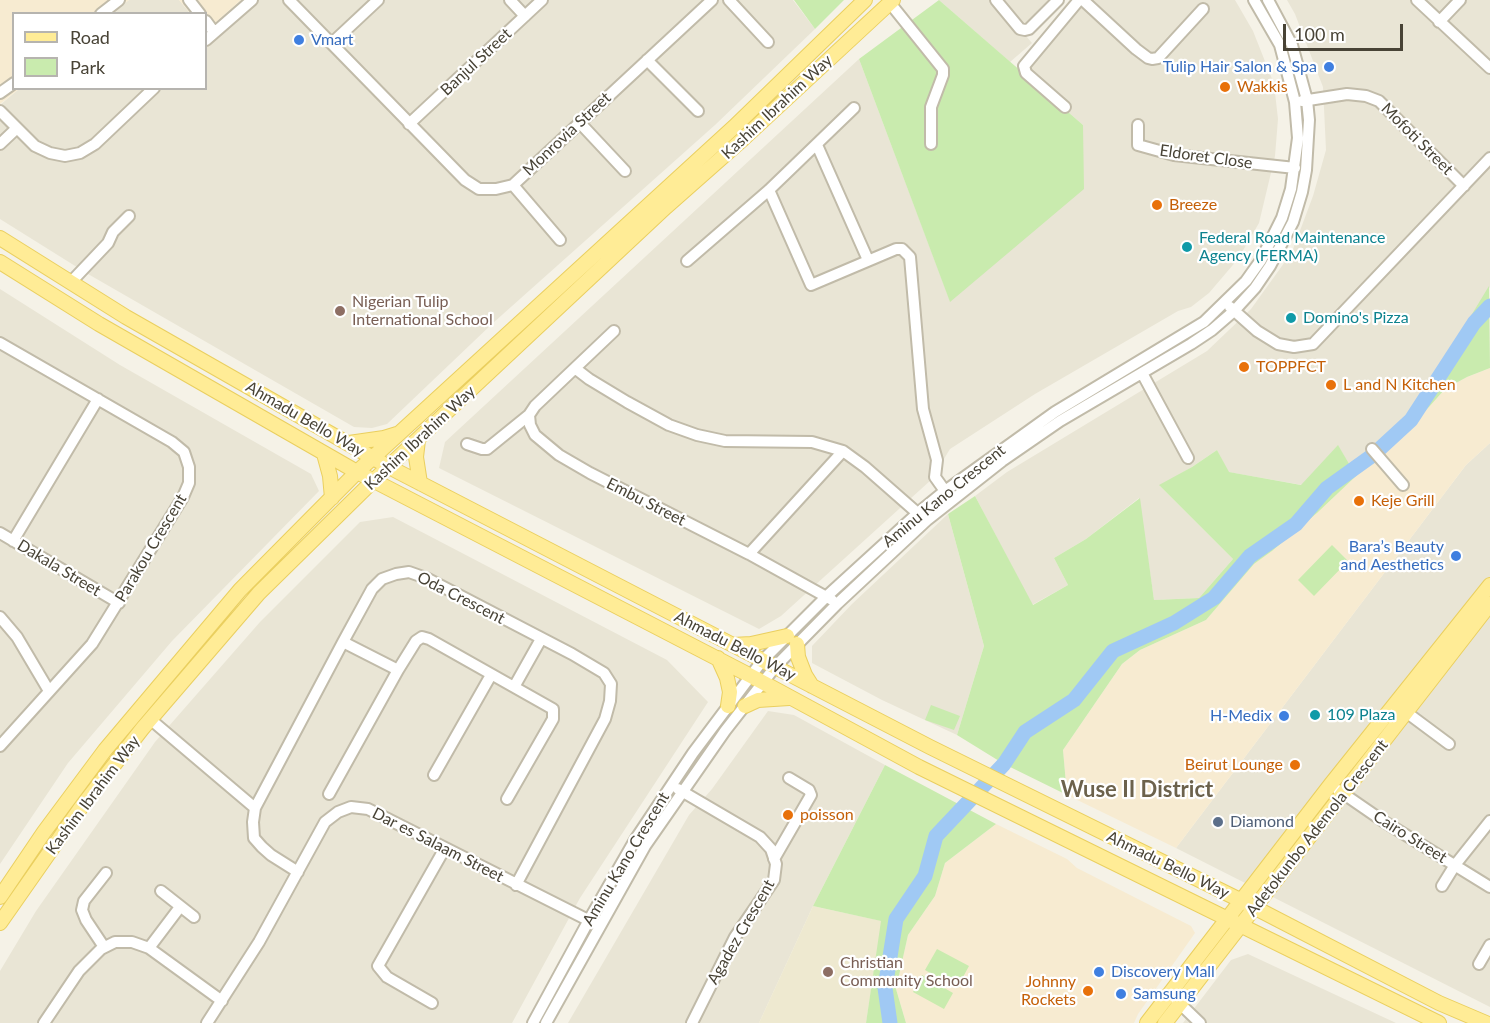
<!DOCTYPE html>
<html>
<head>
<meta charset="utf-8">
<style>
  body { margin:0 }
  #map { position:relative; width:1490px; height:1023px; overflow:hidden; background:#f5f2e7; font-family:Lato,sans-serif }
  canvas { display:block }
  .legend { position:absolute; left:12px; top:12px; width:195px; height:78px; box-sizing:border-box; background:#fff; border:2px solid #b6b4af; margin:0; padding:8px 10px; list-style:none; font-size:18px; color:#484336 }
  .legend li { display:flex; align-items:center; gap:12px; height:30px }
  .legend b { width:30px; border:2px solid #b6b4af }
  .scale { position:absolute; left:1283px; top:24px; width:120px; height:27px; box-sizing:border-box; border:3px solid #484336; border-top:0; padding-left:8px; font-size:18px; line-height:21px; white-space:nowrap; color:#484336; -webkit-text-stroke:4px #fff; paint-order:stroke }
</style>
</head>
<body>
<div id="map">
<canvas width="1490" height="1023"></canvas>
<ul class="legend">
<li><b style="height:8px;background:#ffec96"></b>Road</li>
<li><b style="height:16px;background:#c9ebae"></b>Park</li>
</ul>
<div class="scale">100 m</div>
</div>
<script>
const ctx = document.querySelector('canvas').getContext('2d');
ctx.lineJoin = 'round';
function paint(path, color) {
  ctx.fillStyle = color;
  ctx.fill(path, 'evenodd');
}
function shape(rows) {
  const path = new Path2D();
  for (const r of rows) {
    path.moveTo(r[0], r[1]);
    for (let i = 2; i < r.length; i += 2) path.lineTo(r[i], r[i + 1]);
  }
  return path;
}
function strokePath(path, color, width, dash) {
  ctx.strokeStyle = color;
  ctx.lineWidth = width;
  ctx.lineCap = dash ? 'butt' : 'round';
  ctx.setLineDash(dash || []);
  ctx.stroke(path);
}
function write(font, color, halo, rows, align = 'center') {
  ctx.font = font + ' Lato,sans-serif';
  ctx.lineWidth = 4.5;
  ctx.setLineDash([]);
  ctx.textBaseline = 'middle';
  ctx.strokeStyle = halo;
  ctx.fillStyle = color;
  for (const [text, x, y, turn = 0] of rows) {
    ctx.save();
    ctx.translate(x, y);
    ctx.rotate((+turn || 0) * Math.PI / 180);
    ctx.textAlign = isNaN(turn) ? turn : align;
    if (halo) ctx.strokeText(text, 0, 0);
    ctx.fillText(text, 0, 0);
    ctx.restore();
  }
}
paint(shape([
  [129,0,179,0,190,13,111,14],
  [241,0,793,0,815,29,715,125,493,323,387,424,372,428,354,427,88,274,0,219,0,105,19,89,206,88,206,31],
  [939,0,1061,0,1026,36,1032,43,1010,62],
  [1084,0,1235,0,1253,31,1274,84,1278,119,1275,156,1259,223,1238,259,1209,293,1191,307,1178,311,1035,394,950,449,931,480,781,616,759,629,439,468,445,442,859,59,950,301,1083,125,1019,70],
  [1287,0,1490,0,1490,287,1409,418,1351,467,1338,446,1302,485,1228,472,1217,450,1192,467,1160,486,1233,559,1199,598,1154,600,1139,498,1086,539,1054,558,1068,585,1032,605,975,496,1007,472,1207,351,1251,309,1292,252,1313,196,1326,150,1323,87,1295,14],
  [0,289,120,365,311,474,319,491,172,641,68,763,0,864],
  [1490,443,1490,1007,1176,848,1466,465],
  [948,514,984,646,957,735,882,700,812,663,812,646,852,604],
  [393,517,667,660,708,702,580,898,512,1023,0,1023,0,971,36,911,155,742,260,622,360,522],
  [768,711,794,715,885,765,813,906,759,1023,568,1023,689,815,712,789],
  [1248,954,1396,1023,1183,1023,1231,960]
]), '#e9e5d5');
paint(shape([
  [0,0,129,0,111,13,14,14,14,88,19,89,0,104],
  [179,0,241,0,206,31,206,14,190,13],
  [1490,368,1490,443,1466,465,1176,848,1067,795,1063,750,1122,664,1140,650,1206,620,1254,564,1272,551,1317,513,1429,407,1445,389,1467,377],
  [996,824,1067,859,1077,868,1191,926,1195,933,1138,1014,1134,1023,906,1023,896,989,908,935,935,896,945,863]
]), '#f7ebd1');
paint(shape([
  [813,906,882,921,866,1023,759,1023]
]), '#eee9d0');
paint(shape([
  [794,0,844,0,815,29],
  [939,0,1083,125,1084,189,950,302,859,59],
  [1489,286,1490,368,1467,377,1445,389,1429,407,1317,513,1272,551,1254,564,1206,620,1140,650,1122,664,1063,750,1067,795,1004,764,957,735,984,646,948,514,975,496,1033,605,1068,585,1054,558,1086,539,1140,498,1154,600,1199,598,1233,559,1159,485,1192,467,1217,450,1229,472,1301,485,1338,445,1351,467,1409,418],
  [1332,545,1348,561,1314,596,1298,580],
  [931,705,960,716,954,730,925,720],
  [885,765,996,824,945,863,935,896,908,935,896,989,906,1023,866,1023,881,921,813,906],
  [937,949,969,966,957,988,925,970],
  [922,975,953,993,944,1009,913,992]
]), '#c9ebae');
strokePath(shape([
  [890,1023,885,988,896,919,925,876,936,836,1004,764,1025,732,1074,700,1113,651,1174,623,1214,598,1250,556,1296,524,1327,488,1373,455,1411,420,1474,323,1490,306]
]), '#a0c9f4', 15);
const minor = shape([
  [189,0,200,14],
  [289,0,465,180,479,189,496,189,513,185,712,0],
  [510,0,525,16],
  [729,0,768,42],
  [996,0,1020,29,1025,30,1029,29,1058,0],
  [1083,0,1136,49,1148,58,1152,59,1158,58,1203,9],
  [1417,0,1490,68],
  [890,3,943,69,943,75,931,107,931,144],
  [101,14,119,0],
  [206,21,214,32],
  [1439,22,1460,0],
  [206,40,252,0],
  [332,43,378,0],
  [647,60,698,111],
  [0,93,14,83],
  [1302,101,1347,94,1366,96,1379,101,1464,186],
  [1065,107,1026,73,1024,66,1079,0],
  [0,111,35,146,50,153,65,156,80,153,95,144,154,88],
  [580,123,625,171],
  [409,124,542,0],
  [1138,125,1138,145,1174,155,1295,168],
  [0,144,17,128],
  [817,145,868,260],
  [513,185,560,240],
  [769,190,811,285,896,249,902,249,910,257,923,409,937,460,935,477,945,491],
  [687,261,769,190,854,108],
  [71,282,108,243,113,232,129,216],
  [1230,307,1257,331,1278,344,1294,347,1313,344,1490,158],
  [614,331,535,406,529,415,530,425,535,435,559,455,590,473,749,554,832,600],
  [0,343,172,442,184,452,189,467,189,483,183,497,92,644,0,746],
  [576,369,589,379,627,402,669,425,697,435,725,441,812,442,843,451,865,467,922,517],
  [1142,373,1188,458],
  [467,444,482,449,487,449,529,415],
  [1372,449,1403,485],
  [0,533,119,603],
  [13,541,98,399],
  [749,554,843,451],
  [0,617,17,637,49,691],
  [343,642,398,670],
  [514,687,541,639],
  [1406,712,1449,744],
  [150,719,255,808],
  [434,775,491,675],
  [678,789,760,837,771,849,776,864,774,880,735,937,692,1023],
  [1338,790,1383,821,1490,887],
  [329,794,398,670,416,641,422,637,429,639,553,709,553,719,507,799],
  [774,859,811,795,809,790,789,778],
  [298,872,271,855,262,847,254,838,253,822,255,808,343,642,372,589,382,579,396,574,409,572,426,578,572,654,604,673,611,684,610,701,605,719,516,885],
  [1442,886,1455,865,1490,821],
  [161,891,194,917],
  [104,947,86,920,82,910,84,901,106,873],
  [149,948,180,907],
  [1479,964,1490,945],
  [1176,1000,1200,1023],
  [432,1003,387,977,378,966,445,848],
  [44,1023,79,971,101,949,115,942,132,942,149,948,222,1001],
  [207,1023,259,942,325,822,338,812,351,807,368,809,594,923],
  [533,1023,589,920,635,840,693,753,762,661,827,596,918,513,945,491,1055,412,1204,322,1246,281,1261,260,1282,218,1291,189,1298,138,1295,102,1280,45,1254,0],
  [546,1023,645,846,725,731,775,667,837,604,927,520,1002,461,1060,421,1191,344,1212,330,1234,311,1255,288,1270,266,1293,222,1302,192,1306,170,1309,120,1307,100,1292,45,1268,0]
]);
const major = shape([
  [0,238,126,317,389,467,930,747,1240,900,1439,1003,1486,1023],
  [0,262,99,324,357,472,751,676,919,767,1439,1023],
  [418,440,416,457,420,483],
  [349,443,384,438,397,434],
  [324,454,330,476,332,498],
  [797,644,798,657,805,675,812,686],
  [733,645,751,644,787,636],
  [718,658,727,678,730,692,728,706],
  [745,706,758,700,789,698],
  [0,897,44,832,105,750,240,590,357,472,734,127,865,0],
  [0,923,82,806,142,729,259,593,373,481,666,207,743,139,893,0],
  [1147,1023,1331,784,1490,585],
  [1165,1023,1490,604]
]);
strokePath(minor, '#c1bba9', 14);
strokePath(major, '#eacf5f', 16);
strokePath(minor, '#fff', 10);
strokePath(major, '#ffec96', 14);
for (const [x, y, r, color] of [
  [299,40,6,"#3f7fe0"],
  [1329,67,6,"#3f7fe0"],
  [1225,87,6,"#e8710a"],
  [1157,205,6,"#e8710a"],
  [1187,247,6,"#0f9aa8"],
  [340,311,6,"#8d6e63"],
  [1291,318,6,"#0f9aa8"],
  [1244,367,6,"#e8710a"],
  [1331,385,6,"#e8710a"],
  [1359,501,6,"#e8710a"],
  [1456,556,6,"#3f7fe0"],
  [1315,715,6,"#0f9aa8"],
  [1284,716,6,"#3f7fe0"],
  [1295,765,6,"#e8710a"],
  [788,815,6,"#e8710a"],
  [1218,822,6,"#5c6f8a"],
  [828,972,6,"#8d6e63"],
  [1099,972,6,"#3f7fe0"],
  [1088,991,6,"#e8710a"],
  [1121,994,6,"#3f7fe0"]
]) {
  const dot = new Path2D();
  dot.arc(x, y, r, 0, 2 * Math.PI);
  ctx.fillStyle = color;
  ctx.fill(dot);
  strokePath(dot, '#fff', 2);
}
write('16px', '#366cbe', '#fff', [
  ["Vmart",311,40],
  ["Tulip Hair Salon & Spa",1317,67,"right"],
  ["Bara’s Beauty",1444,547,"right"],
  ["and Aesthetics",1444,565,"right"],
  ["H-Medix",1272,716,"right"],
  ["Discovery Mall",1111,972],
  ["Samsung",1133,994]
], 'left');
write('16px', '#484336', '#fff', [
  ["Banjul Street",476,62,-43],
  ["Kashim Ibrahim Way",777,107,-43],
  ["Monrovia Street",567,134,-43],
  ["Mofoti Street",1417,139,45],
  ["Eldoret Close",1206,157,8],
  ["Ahmadu Bello Way",305,419,30],
  ["Kashim Ibrahim Way",420,438,-43],
  ["Aminu Kano Crescent",944,496,-39],
  ["Embu Street",646,502,27],
  ["Parakou Crescent",151,548,-59],
  ["Dakala Street",59,568,31],
  ["Oda Crescent",461,598,27],
  ["Ahmadu Bello Way",735,646,27],
  ["Kashim Ibrahim Way",93,795,-53],
  ["Adetokunbo Ademola Crescent",1317,828,-52],
  ["Cairo Street",1410,837,32],
  ["Dar es Salaam Street",438,845,27],
  ["Aminu Kano Crescent",626,859,-59],
  ["Ahmadu Bello Way",1168,865,26],
  ["Agadez Crescent",741,932,-60]
]);
write('16px', '#c56008', '#fff', [
  ["Wakkis",1237,87],
  ["Breeze",1169,205],
  ["TOPPFCT",1256,367],
  ["L and N Kitchen",1343,385],
  ["Keje Grill",1371,501],
  ["Beirut Lounge",1283,765,"right"],
  ["poisson",800,815],
  ["Johnny",1076,982,"right"],
  ["Rockets",1076,1000,"right"]
], 'left');
write('16px', '#0d838f', '#fff', [
  ["Federal Road Maintenance",1199,238],
  ["Agency (FERMA)",1199,256],
  ["Domino's Pizza",1303,318],
  ["109 Plaza",1327,715]
], 'left');
write('16px', '#785e54', '#fff', [
  ["Nigerian Tulip",352,302],
  ["International School",352,320],
  ["Christian",840,963],
  ["Community School",840,981]
], 'left');
write('16px', '#4e5e75', '#fff', [
  ["Diamond",1230,822]
], 'left');
write('bold 22px', '#6c624c', '#fff', [
  ["Wuse II District",1137,790]
]);
</script>
</body>
</html>
